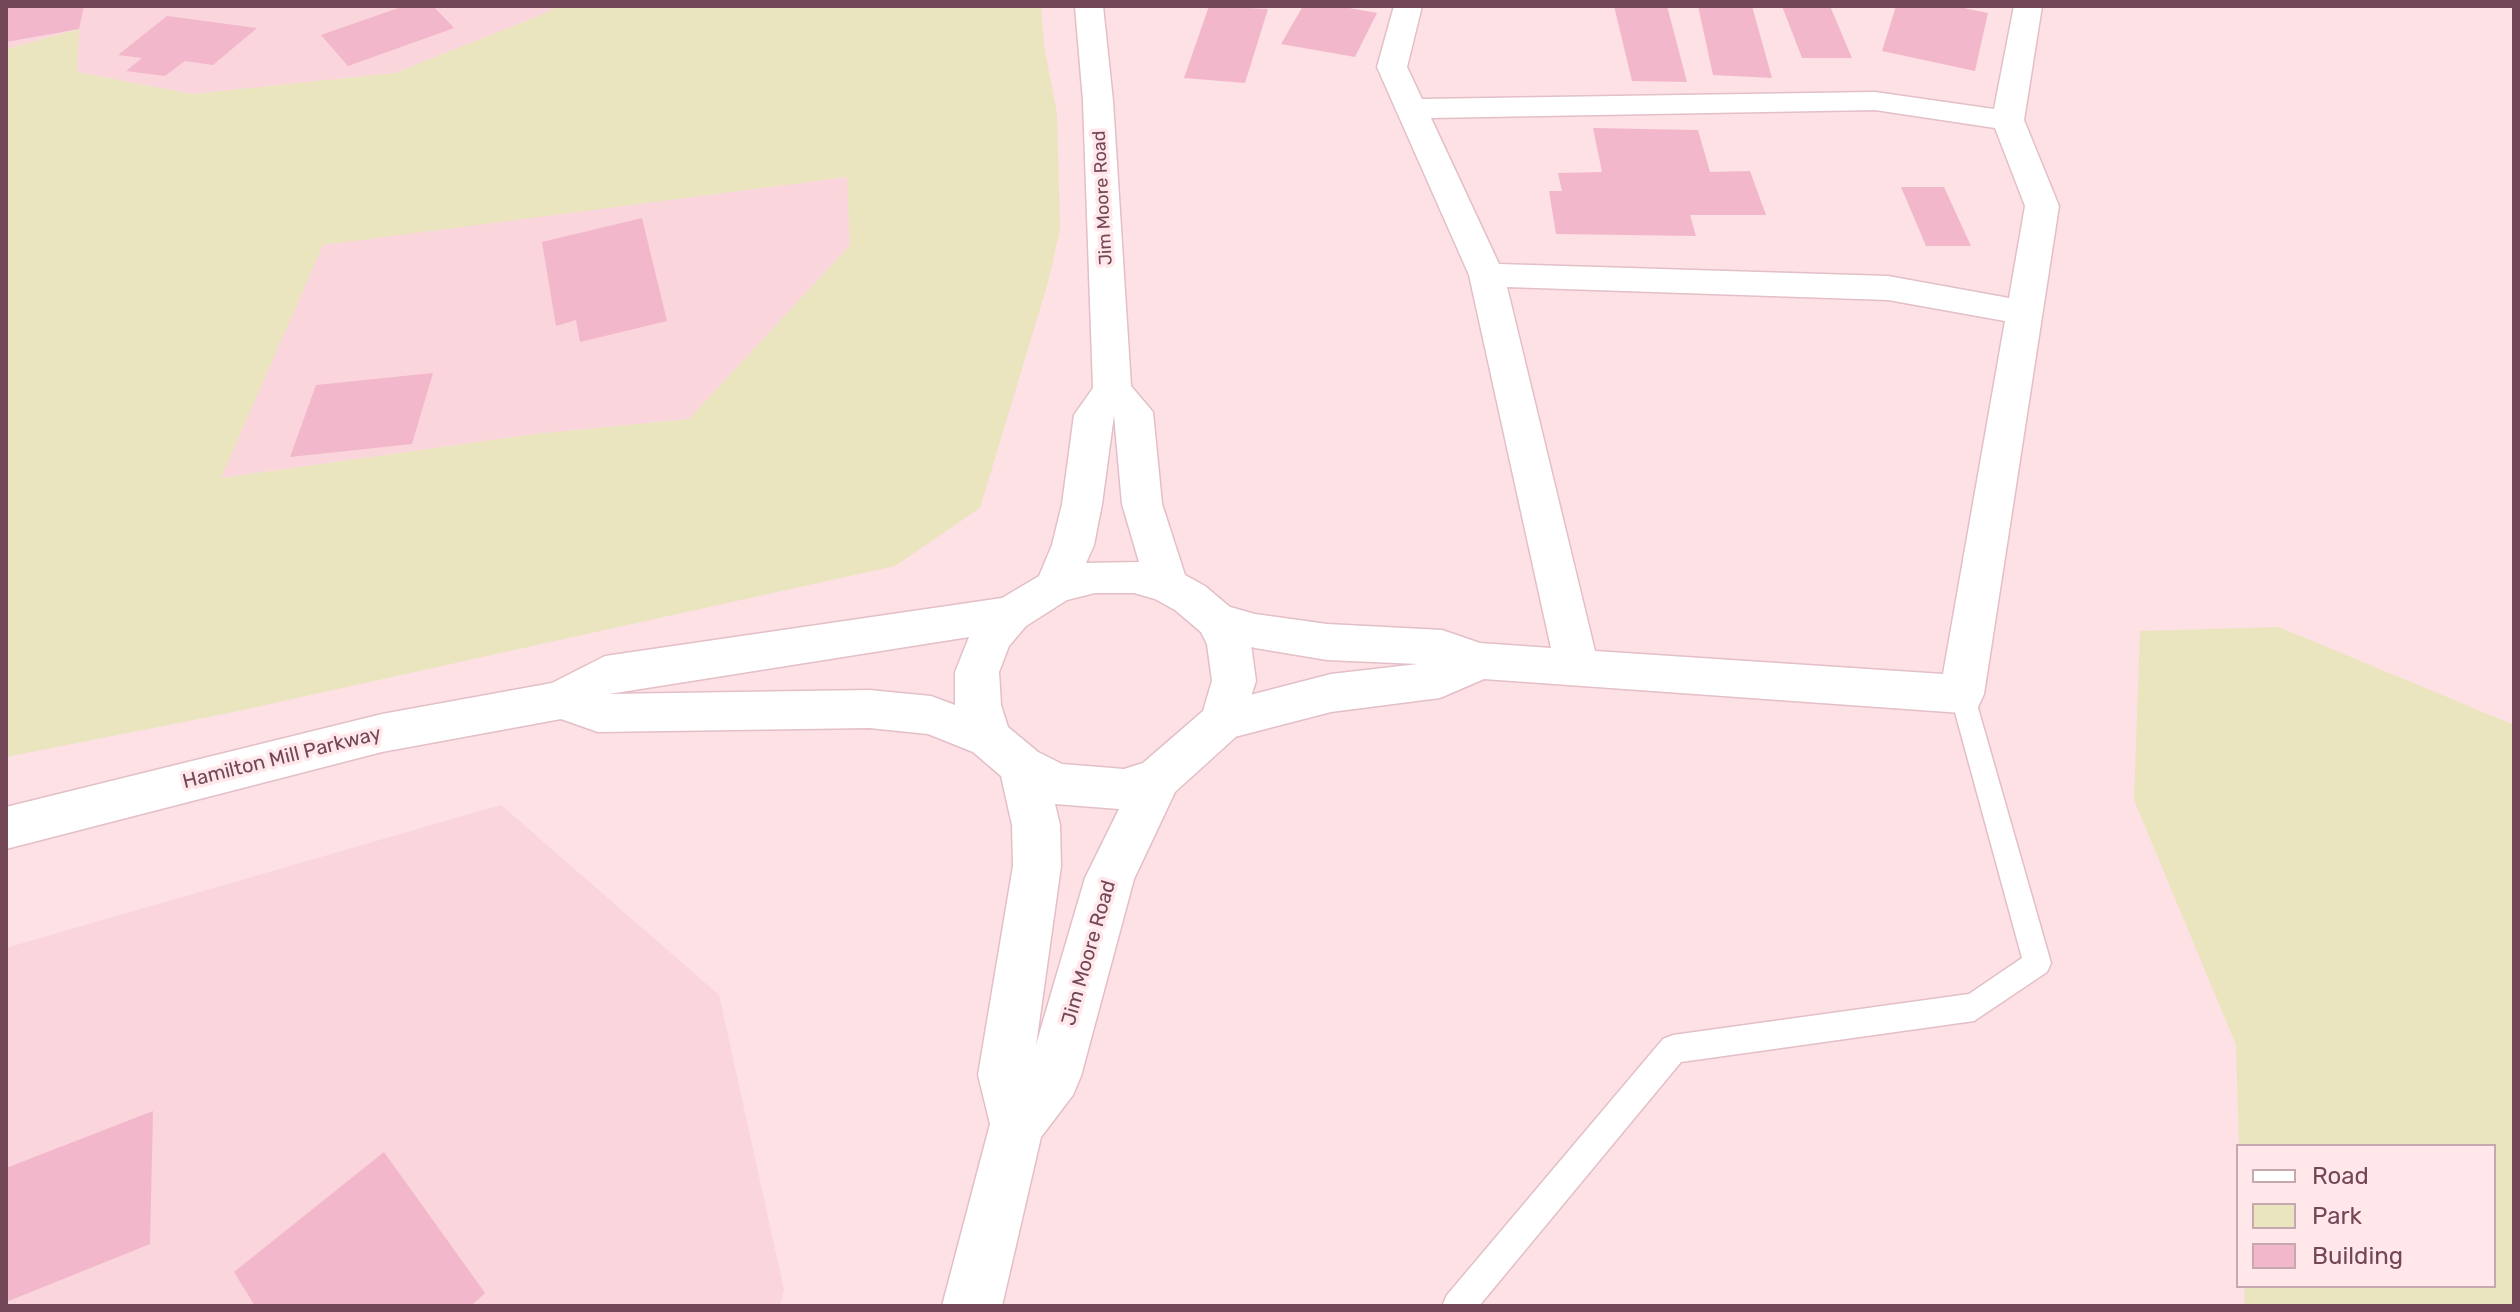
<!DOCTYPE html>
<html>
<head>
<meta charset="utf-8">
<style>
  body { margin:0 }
  #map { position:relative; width:2520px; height:1312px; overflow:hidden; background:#fde1e4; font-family:Rubik,sans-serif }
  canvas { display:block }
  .frame { position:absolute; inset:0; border:8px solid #744758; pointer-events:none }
  .legend { position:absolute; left:2236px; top:1144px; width:260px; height:144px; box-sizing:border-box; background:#ffe7ea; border:2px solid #c7a7b0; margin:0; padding:10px 14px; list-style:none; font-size:24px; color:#744758 }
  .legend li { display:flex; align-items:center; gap:16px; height:40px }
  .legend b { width:40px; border:2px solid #c7a7b0 }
</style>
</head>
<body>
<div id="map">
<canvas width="2520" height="1312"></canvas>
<div class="frame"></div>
<ul class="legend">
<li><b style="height:10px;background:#fff"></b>Road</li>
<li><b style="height:22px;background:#eae5bf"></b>Park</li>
<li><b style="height:22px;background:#f3b7cb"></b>Building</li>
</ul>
</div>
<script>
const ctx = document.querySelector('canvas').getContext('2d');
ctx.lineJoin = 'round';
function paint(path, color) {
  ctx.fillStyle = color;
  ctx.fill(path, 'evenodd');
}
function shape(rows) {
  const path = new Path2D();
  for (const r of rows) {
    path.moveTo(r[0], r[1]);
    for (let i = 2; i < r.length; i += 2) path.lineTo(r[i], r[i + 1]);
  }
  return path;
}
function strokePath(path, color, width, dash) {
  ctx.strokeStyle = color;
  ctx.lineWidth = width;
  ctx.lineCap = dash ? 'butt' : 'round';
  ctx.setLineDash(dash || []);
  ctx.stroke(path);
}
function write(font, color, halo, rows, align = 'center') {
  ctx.font = font + ' Rubik,sans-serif';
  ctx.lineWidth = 7;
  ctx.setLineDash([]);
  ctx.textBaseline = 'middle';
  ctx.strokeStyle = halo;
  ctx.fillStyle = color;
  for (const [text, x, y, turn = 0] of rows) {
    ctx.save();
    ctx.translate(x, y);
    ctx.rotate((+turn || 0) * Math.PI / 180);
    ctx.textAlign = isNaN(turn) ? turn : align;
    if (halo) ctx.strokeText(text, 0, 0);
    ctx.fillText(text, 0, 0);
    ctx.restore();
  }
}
paint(shape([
  [6,6,558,6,546,13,395,73,192,94,77,72,78,29,6,49],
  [848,177,850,245,689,419,535,434,220,478,323,244],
  [501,805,719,995,784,1290,780,1306,6,1306,6,948]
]), '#fad5db');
paint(shape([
  [558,6,1041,6,1044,46,1057,113,1060,230,1047,286,980,508,895,566,229,713,6,757,6,49,79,29,77,72,192,94,395,73,546,13],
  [847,177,850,245,689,419,535,434,221,478,323,245],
  [2279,627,2514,725,2514,1306,2245,1306,2244,1286,2494,1286,2494,1146,2239,1146,2236,1045,2134,800,2140,631]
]), '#eae5bf');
paint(shape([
  [6,6,84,6,79,29,6,42],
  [404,6,433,6,454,28,348,66,321,35],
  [1209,6,1268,9,1245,83,1184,78],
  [1303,6,1338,6,1377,13,1355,57,1281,44],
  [1614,6,1667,6,1687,82,1632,81],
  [1698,6,1752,6,1772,78,1713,75],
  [1782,6,1830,6,1852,58,1802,58],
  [1896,6,1954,6,1988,13,1975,71,1882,51],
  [167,16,257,28,213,65,185,61,165,76,126,71,142,58,118,55],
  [1593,128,1698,130,1710,172,1750,171,1766,215,1690,215,1696,236,1556,234,1549,191,1562,191,1558,173,1602,172],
  [1901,187,1944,187,1971,246,1926,246],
  [642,218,667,321,580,342,576,320,556,326,542,242],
  [433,373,412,444,290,457,316,385],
  [153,1111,150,1244,6,1302,6,1168],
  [384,1152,485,1293,471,1306,255,1306,234,1272]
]), '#f3b7cb');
const service = shape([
  [1962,684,1971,687,1974,694,2051,963,2047,972,1974,1021,1681,1062,1479,1306,1442,1306,1447,1295,1663,1039,1673,1035,1969,994,2022,958,1950,694,1953,687,1962,684]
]);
const minor = shape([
  [1394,6,1422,6,1407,67,1422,99,1875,92,1994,109,2014,6,2042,6,2024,120,2059,206,1984,694,1978,707,1962,713,1484,679,1440,698,1331,712,1223,740,1207,734,1200,721,1207,708,1223,702,1331,674,1418,664,1327,660,1255,648,1201,632,1194,620,1201,608,1216,603,1255,614,1327,624,1442,630,1480,643,1551,648,1469,275,1377,67,1394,6],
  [1875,110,1995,128,2025,206,2009,298,1888,276,1499,264,1431,118,1875,110],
  [1507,287,1888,300,2005,321,1943,674,1595,651,1507,287]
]);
const tertiary = shape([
  [1075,6,1103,6,1113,101,1131,386,1153,412,1162,504,1185,575,1205,586,1231,608,1251,644,1256,681,1239,734,1175,792,1134,879,1081,1076,1073,1095,1041,1137,1002,1306,942,1306,990,1124,978,1075,1013,866,1012,825,1001,776,973,752,928,734,869,728,598,732,561,719,382,752,6,849,6,807,382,714,552,683,605,656,1002,598,1039,576,1052,545,1062,504,1074,415,1093,388,1083,101,1075,6],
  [1114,415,1122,504,1139,562,1086,563,1094,545,1102,504,1114,415],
  [1095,593,1134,593,1155,599,1175,610,1201,632,1207,644,1212,681,1203,711,1143,763,1124,769,1062,764,1038,752,1008,727,1001,705,999,672,1009,646,1026,626,1067,600,1095,593],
  [969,637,955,672,955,705,931,696,869,690,609,694,969,637],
  [1055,804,1119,809,1085,878,1036,1045,1061,866,1060,825,1055,804]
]);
strokePath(service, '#e3bfc8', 3);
strokePath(minor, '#e3bfc8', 3);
strokePath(tertiary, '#e3bfc8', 3);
paint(service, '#fff');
paint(minor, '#fff');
paint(tertiary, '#fff');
write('18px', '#744758', '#ffe7ea', [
  ["Jim Moore Road",1103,198,-93]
]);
write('20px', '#744758', '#ffe7ea', [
  ["Hamilton Mill Parkway",282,758,-14],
  ["Jim Moore Road",1089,953,-74]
]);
</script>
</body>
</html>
